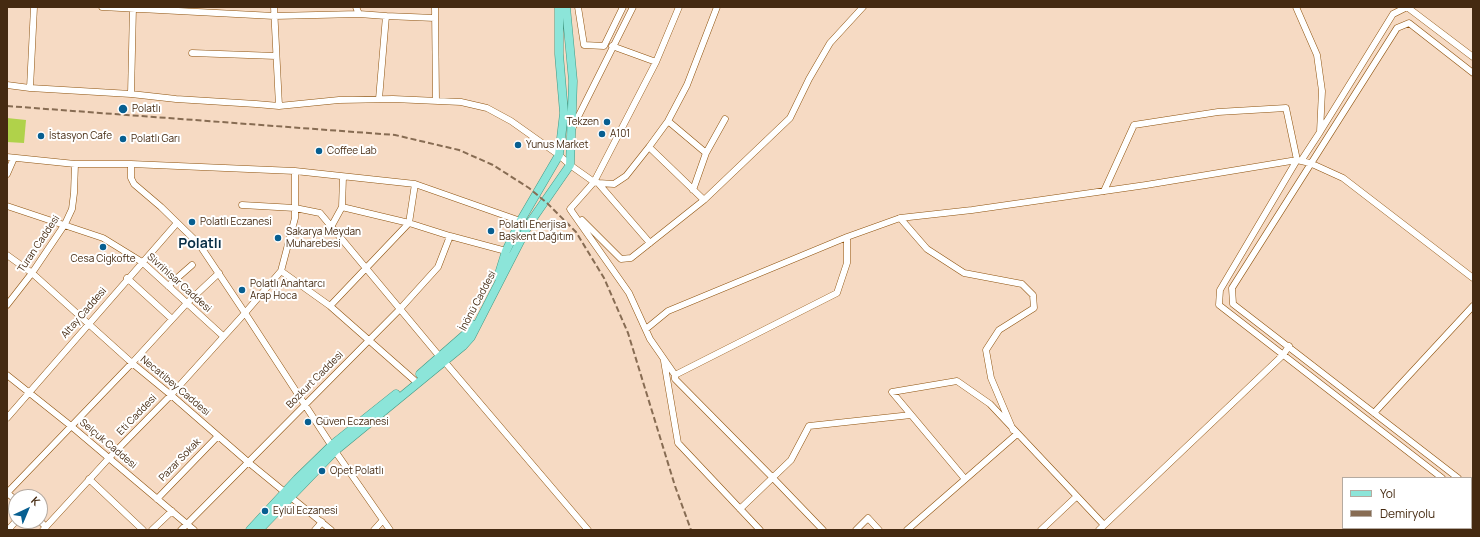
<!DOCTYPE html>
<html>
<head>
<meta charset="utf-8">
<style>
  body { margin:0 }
  #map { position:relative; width:1480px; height:537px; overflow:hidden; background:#f6dac3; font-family:Manrope,sans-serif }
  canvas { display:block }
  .frame { position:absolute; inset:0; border:8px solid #452a11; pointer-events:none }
  .legend { position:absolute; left:1342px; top:477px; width:130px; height:52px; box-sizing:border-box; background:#fff; border:1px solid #b5aaa0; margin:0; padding:5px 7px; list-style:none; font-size:12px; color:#452a11 }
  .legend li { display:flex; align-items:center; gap:8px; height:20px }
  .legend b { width:20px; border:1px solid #b5aaa0 }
  .north { position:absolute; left:8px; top:489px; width:40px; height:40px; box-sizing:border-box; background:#fff; border:1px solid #b5aaa0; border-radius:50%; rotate:44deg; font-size:11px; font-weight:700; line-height:16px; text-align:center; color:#452a11 }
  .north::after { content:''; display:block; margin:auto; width:14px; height:18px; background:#075f91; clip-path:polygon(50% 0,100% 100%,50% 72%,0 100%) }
</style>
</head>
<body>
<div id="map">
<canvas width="1480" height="537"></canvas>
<div class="frame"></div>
<ul class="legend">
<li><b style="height:5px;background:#8ce5d9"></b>Yol</li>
<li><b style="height:5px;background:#876c53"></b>Demiryolu</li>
</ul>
<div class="north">K</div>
</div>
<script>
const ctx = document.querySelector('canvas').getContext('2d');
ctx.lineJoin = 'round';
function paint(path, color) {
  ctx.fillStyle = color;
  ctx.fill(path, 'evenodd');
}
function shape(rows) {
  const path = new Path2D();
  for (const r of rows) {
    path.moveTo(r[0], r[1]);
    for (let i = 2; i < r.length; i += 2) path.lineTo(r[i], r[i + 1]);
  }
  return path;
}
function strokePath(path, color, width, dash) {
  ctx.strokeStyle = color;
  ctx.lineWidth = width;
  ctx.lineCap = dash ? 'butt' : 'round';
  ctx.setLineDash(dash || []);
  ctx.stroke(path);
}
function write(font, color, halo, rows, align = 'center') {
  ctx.font = font + ' Manrope,sans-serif';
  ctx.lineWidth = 4;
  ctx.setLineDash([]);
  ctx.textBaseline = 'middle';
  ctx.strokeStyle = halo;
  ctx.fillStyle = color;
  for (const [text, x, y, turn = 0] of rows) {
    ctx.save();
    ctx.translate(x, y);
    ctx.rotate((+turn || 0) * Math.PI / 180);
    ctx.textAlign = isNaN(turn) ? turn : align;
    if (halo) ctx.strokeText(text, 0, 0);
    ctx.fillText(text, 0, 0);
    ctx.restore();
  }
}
paint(shape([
  [7,118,26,120,24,143,7,142]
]), '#b0d24a');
const minor = shape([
  [102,7,274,16,359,14],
  [274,7,279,106],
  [356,7,359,14,386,16,379,99],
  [435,7,436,101],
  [578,7,584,45,604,46,623,7],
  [679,7,656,62,594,182,570,209,629,293,650,339,675,375,675,379,773,478,823,530],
  [1296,7,1317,55,1322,91,1320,132,1301,161],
  [386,16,435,18],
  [612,46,656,62],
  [192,53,276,56],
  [7,85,30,88,131,94,176,99,256,104,279,106,339,100,393,99,461,102,487,108,511,121,559,155,570,165,594,182,598,183,614,184,626,176,649,147,668,121,687,85,717,7],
  [30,88,34,7],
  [131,94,133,7],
  [668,121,706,153],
  [573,127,633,7],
  [1320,132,1393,14,1407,7,1473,57],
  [649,147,704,200],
  [7,157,75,164,131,164,295,171,415,184,529,224],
  [131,164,131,178,134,184,161,207,199,244,245,313,335,451,390,530],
  [7,174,14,158],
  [598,183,650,243],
  [693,190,706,153,725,119],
  [1104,191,1134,125,1218,112,1286,108,1297,160,1220,290,1219,305,1442,478],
  [242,205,295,208,320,213,440,357],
  [7,206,103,238,142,262,223,336],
  [342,207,409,223,450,236,506,251],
  [900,218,972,210,1146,185,1297,160,1310,163,1343,178,1473,278],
  [582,220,621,259,631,258,704,200,790,118,809,79,830,43,863,7],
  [331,227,342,207,343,177],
  [7,255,32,273,132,363,171,395,248,462,331,530],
  [281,271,330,306,414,380],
  [127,278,172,319],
  [168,286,192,265],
  [7,305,32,273,65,224,72,209,74,193,75,164],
  [330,306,409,223,415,184],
  [646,329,668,311,847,237,900,218,927,249,964,273,1022,284,1033,295,1034,308,999,330,986,350,991,378,1013,430],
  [444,361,588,530],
  [664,361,678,443,760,530],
  [7,375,71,426,194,530],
  [675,375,837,293,847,263,847,237],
  [1374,413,1473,306],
  [7,418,177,223],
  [1458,478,1233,304,1232,288,1397,28,1409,23,1473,73],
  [89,479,143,530],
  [965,479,892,392,957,381,990,404,1104,525],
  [1471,488,1473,490],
  [7,493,132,363,187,303,219,273],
  [7,493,16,500],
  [157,499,218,436],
  [1471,501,1473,503],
  [740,509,791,460,809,426,911,415],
  [40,521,46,527],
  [8,530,16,521],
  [43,530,109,458,171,395,245,313,281,271,295,218,295,171],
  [152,530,172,511],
  [181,530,400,309,438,267,450,236],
  [315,530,322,522],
  [374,530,383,520],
  [856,530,868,518,879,530],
  [907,530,1017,434],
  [1041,530,1076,497],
  [1099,530,1283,355,1289,346]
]);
const major = shape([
  [498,277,506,251,521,220,559,155,564,113,559,54,559,7],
  [420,374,468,332,472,324],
  [250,530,297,479,332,445,396,394],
  [259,530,335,451,463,346,471,337,529,224,570,165,573,81,566,7]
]);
strokePath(minor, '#8e520d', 7);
strokePath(major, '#429882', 9);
strokePath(minor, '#fff', 6);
strokePath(major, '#8ce5d9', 8);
strokePath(shape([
  [7,106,395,135,459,150,493,165,529,188,547,203,576,232,604,278,628,333,675,486,691,530]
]), '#876c53', 2, [6, 3]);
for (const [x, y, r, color] of [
  [123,109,5,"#075f91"],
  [607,122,4,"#075f91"],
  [602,134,4,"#075f91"],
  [41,136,4,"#075f91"],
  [123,139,4,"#075f91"],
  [518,145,4,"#075f91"],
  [319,151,4,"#075f91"],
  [192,222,4,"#075f91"],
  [491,231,4,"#075f91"],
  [278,238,4,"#075f91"],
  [103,247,4,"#075f91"],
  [242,290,4,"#075f91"],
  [308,422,4,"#075f91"],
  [322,471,4,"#075f91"],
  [265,511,4,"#075f91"]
]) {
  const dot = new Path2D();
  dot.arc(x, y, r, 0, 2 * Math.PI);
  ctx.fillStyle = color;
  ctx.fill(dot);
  strokePath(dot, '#fff', 1.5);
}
write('10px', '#452a11', '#fff', [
  ["Polatlı",132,109],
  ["Tekzen",599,122,"right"],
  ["A101",610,134],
  ["İstasyon Cafe",49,136],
  ["Polatlı Garı",131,139],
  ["Yunus Market",526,145],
  ["Coffee Lab",327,151],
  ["Polatlı Eczanesi",200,222],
  ["Polatlı Enerjisa",499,225],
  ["Başkent Dağıtım",499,237],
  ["Sakarya Meydan",286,232],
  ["Muharebesi",286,244],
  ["Cesa Cigkofte",103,259,"center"],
  ["Polatlı Anahtarcı",250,284],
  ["Arap Hoca",250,296],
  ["Güven Eczanesi",316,422],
  ["Opet Polatlı",330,471],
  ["Eylül Eczanesi",273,511]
], 'left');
write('10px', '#452a11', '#fff', [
  ["Turan Caddesi",39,244,-56],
  ["Sivrihisar Caddesi",179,283,42],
  ["İnönü Caddesi",478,301,-62],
  ["Altay Caddesi",84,313,-49],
  ["Bozkurt Caddesi",315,380,-45],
  ["Necatibey Caddesi",175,386,40],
  ["Eti Caddesi",137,415,-46],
  ["Selçuk Caddesi",108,444,40],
  ["Pazar Sokak",180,460,-46]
]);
write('bold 14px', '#082e46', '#fff', [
  ["Polatlı",200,244]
]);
</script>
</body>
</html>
